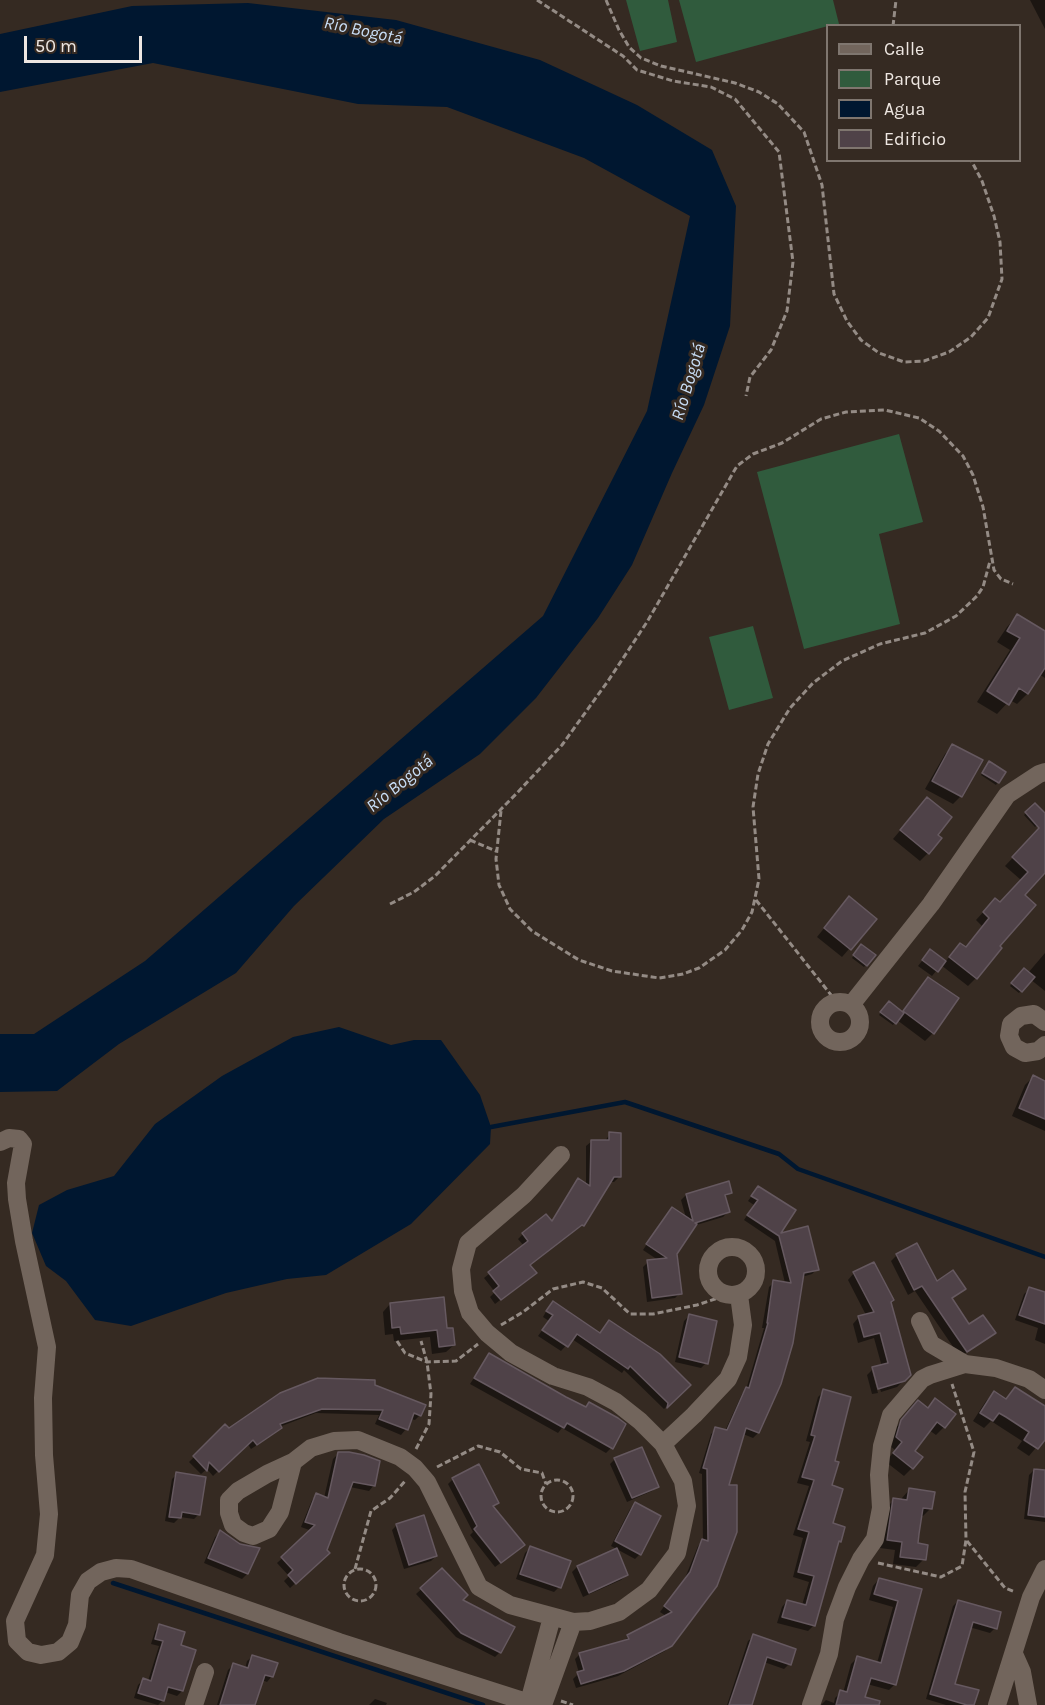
<!DOCTYPE html>
<html>
<head>
<meta charset="utf-8">
<style>
  body { margin:0 }
  #map { position:relative; width:1045px; height:1705px; overflow:hidden; background:#352a22; font-family:Karla,sans-serif }
  canvas { display:block }
  .legend { position:absolute; left:826px; top:24px; width:195px; height:138px; box-sizing:border-box; background:#352a22; border:2px solid #7f766f; margin:0; padding:8px 10px; list-style:none; font-size:18px; color:#eee7e2 }
  .legend li { display:flex; align-items:center; gap:12px; height:30px }
  .legend b { width:30px; border:2px solid #7f766f }
  .scale { position:absolute; left:24px; top:36px; width:118px; height:27px; box-sizing:border-box; border:3px solid #eee7e2; border-top:0; padding-left:8px; font-size:18px; line-height:21px; white-space:nowrap; color:#eee7e2; -webkit-text-stroke:4px #352a22; paint-order:stroke }
</style>
</head>
<body>
<div id="map">
<canvas width="1045" height="1705"></canvas>
<ul class="legend">
<li><b style="height:8px;background:#72655c"></b>Calle</li>
<li><b style="height:16px;background:#305b3d"></b>Parque</li>
<li><b style="height:16px;background:#001730"></b>Agua</li>
<li><b style="height:16px;background:#4f4248"></b>Edificio</li>
</ul>
<div class="scale">50 m</div>
</div>
<script>
const ctx = document.querySelector('canvas').getContext('2d');
ctx.lineJoin = 'round';
function paint(path, color) {
  ctx.fillStyle = color;
  ctx.fill(path, 'evenodd');
}
function shape(rows) {
  const path = new Path2D();
  for (const r of rows) {
    if (r.length === 3) {
      path.moveTo(r[0] + r[2], r[1]);
      path.arc(r[0], r[1], r[2], 0, 2 * Math.PI);
      continue;
    }
    path.moveTo(r[0], r[1]);
    for (let i = 2; i < r.length; i += 2) path.lineTo(r[i], r[i + 1]);
  }
  return path;
}
function strokePath(path, color, width, dash) {
  ctx.strokeStyle = color;
  ctx.lineWidth = width;
  ctx.lineCap = dash ? 'butt' : 'round';
  ctx.setLineDash(dash || []);
  ctx.stroke(path);
}
function write(font, color, halo, rows, align = 'center') {
  ctx.font = font + ' Karla,sans-serif';
  ctx.lineWidth = 6;
  ctx.setLineDash([]);
  ctx.textBaseline = 'middle';
  ctx.strokeStyle = halo;
  ctx.fillStyle = color;
  for (const [text, x, y, turn = 0] of rows) {
    ctx.save();
    ctx.translate(x, y);
    ctx.rotate((+turn || 0) * Math.PI / 180);
    ctx.textAlign = isNaN(turn) ? turn : align;
    if (halo) ctx.strokeText(text, 0, 0);
    ctx.fillText(text, 0, 0);
    ctx.restore();
  }
}
paint(shape([
  [626,0,668,0,677,42,640,51],
  [679,0,833,0,839,24,828,26,696,62],
  [899,434,923,522,879,534,900,624,804,649,757,472],
  [753,626,773,698,729,710,709,637]
]), '#305b3d');
paint(shape([
  [248,3,396,20,540,60,637,105,712,150,736,206,730,326,704,405,672,473,632,565,598,618,536,698,480,754,384,819,294,906,236,973,119,1044,57,1091,0,1092,0,1034,34,1034,145,961,543,616,647,411,690,216,584,158,447,107,358,104,153,63,0,92,0,34,132,6],
  [339,1027,391,1045,414,1040,441,1040,480,1095,491,1127,490,1144,411,1224,326,1275,287,1279,226,1293,131,1326,95,1320,66,1281,46,1266,32,1233,39,1205,67,1190,114,1176,155,1124,222,1076,293,1037]
]), '#001730');
paint(shape([
  [1045,0,1045,29,1030,0],
  [1017,616,1045,633,1045,678,1039,674,1027,694,1017,704,1010,700,997,714,977,702,1010,650,997,642,1007,627],
  [953,746,961,796,953,804,925,789,945,754],
  [988,765,1004,772,996,785,981,775],
  [1035,805,1045,816,1045,819,1035,827,1024,815],
  [920,807,936,835,928,853,920,861,893,839],
  [1040,829,1045,834,1045,871,1023,895,998,946,1000,948,976,978,968,986,941,965,932,976,918,966,930,951,945,962,953,953,965,948,982,926,976,920,987,908,1000,904,1021,880,1005,866],
  [842,906,875,919,842,957,817,937],
  [859,948,874,955,864,967,852,958],
  [1045,953,1045,991,1030,979,1019,993,1010,986,1024,970,1028,973],
  [928,979,933,1033,925,1041,897,1020,893,1025,879,1015,887,1005,902,1013],
  [1033,1077,1045,1082,1045,1131,1012,1116,1025,1085],
  [610,1134,619,1177,614,1182,610,1182,583,1225,529,1265,530,1277,495,1304,490,1297,495,1292,484,1278,524,1246,518,1239,523,1234,551,1222,579,1180,586,1185,586,1146,592,1141,605,1141],
  [758,1187,794,1210,778,1236,807,1228,817,1269,812,1274,802,1277,779,1384,758,1433,753,1438,743,1434,727,1486,735,1486,671,1645,665,1651,618,1676,576,1688,573,1679,579,1673,575,1659,580,1654,623,1642,628,1637,666,1616,660,1612,685,1578,698,1546,703,1541,702,1474,699,1473,711,1434,716,1429,725,1431,742,1394,746,1390,764,1328,762,1328,769,1287,774,1282,785,1283,775,1241,744,1220,754,1205,748,1201],
  [730,1193,724,1198,728,1212,723,1217,693,1226,675,1253,680,1293,675,1298,647,1302,643,1267,648,1262,658,1260,643,1250,667,1214,672,1209,686,1218,681,1200,686,1195],
  [897,1255,937,1283,964,1288,951,1299,969,1326,994,1333,960,1357,915,1291,908,1295,891,1261],
  [854,1273,889,1303,904,1380,897,1387,881,1392,875,1371,872,1371,878,1393,872,1394,867,1375,873,1369,882,1367,874,1338,858,1343,853,1324,859,1317,866,1315,848,1280],
  [1030,1289,1045,1294,1045,1344,1035,1340,1038,1328,1015,1320,1024,1294],
  [390,1304,446,1330,454,1345,446,1352,432,1354,430,1337,394,1341,393,1334,385,1335,383,1312],
  [548,1308,599,1334,689,1385,664,1409,624,1370,622,1373,572,1339,561,1351,538,1336,549,1321,543,1317],
  [689,1316,706,1363,701,1368,675,1362,684,1321],
  [489,1355,611,1448,606,1453,562,1428,558,1433,470,1384],
  [374,1386,420,1415,415,1420,411,1419,406,1429,401,1435,375,1424,379,1415,316,1413,279,1427,275,1433,251,1449,247,1443,213,1476,207,1469,201,1474,189,1462,225,1427,228,1430],
  [1015,1388,1045,1408,1045,1437,1029,1456,1017,1448,1022,1441,991,1421,984,1428,973,1421,986,1401,994,1393,1005,1400],
  [824,1391,833,1462,830,1486,831,1524,843,1528,836,1544,814,1625,808,1631,777,1623,782,1607,787,1601,802,1605,809,1582,793,1577,803,1538,793,1535,809,1486,797,1483,810,1442,806,1441,818,1397],
  [936,1400,944,1427,936,1435,929,1430,913,1451,912,1468,904,1476,886,1462,895,1450,889,1445,894,1430,911,1410,927,1409],
  [338,1454,374,1485,369,1491,350,1487,325,1550,328,1553,290,1588,284,1581,289,1576,277,1563,312,1531,301,1527,312,1500,317,1495,324,1498,333,1459],
  [615,1459,657,1486,652,1491,627,1502,610,1464],
  [1034,1470,1045,1471,1045,1522,1024,1519,1029,1475],
  [177,1474,199,1514,194,1519,180,1517,174,1523,165,1521,172,1479],
  [453,1479,497,1503,493,1507,518,1550,495,1567,470,1535,473,1532,448,1484],
  [909,1490,931,1508,923,1516,920,1516,916,1545,924,1559,916,1567,893,1564,895,1550,880,1548,886,1508,894,1500,901,1501,902,1498],
  [635,1504,640,1554,635,1559,611,1546,630,1509],
  [397,1525,436,1556,431,1561,404,1569,392,1530],
  [220,1532,247,1574,242,1579,204,1563,215,1537],
  [530,1548,559,1587,554,1592,516,1579,525,1553],
  [616,1550,627,1575,621,1580,583,1597,572,1572,577,1567],
  [442,1570,460,1601,500,1652,495,1657,456,1637,416,1594],
  [879,1579,921,1591,895,1684,889,1690,867,1684,862,1705,821,1705,826,1700,834,1703,835,1698,841,1692,843,1693,851,1664,857,1658,877,1663,893,1607,869,1600,873,1586],
  [958,1601,995,1628,990,1633,969,1627,953,1685,973,1705,946,1705,926,1699,953,1606],
  [160,1626,179,1646,182,1691,177,1696,165,1692,163,1700,158,1705,134,1698,138,1685,143,1680,148,1681,159,1646,151,1644,155,1631],
  [754,1636,789,1664,784,1669,764,1662,749,1705,727,1705,748,1641],
  [253,1656,272,1676,267,1682,262,1680,254,1705,217,1705,228,1670,233,1665,245,1669,247,1661],
  [375,1699,387,1703,386,1705,369,1705]
]), '#0007');
strokePath(shape([
  [491,1127,625,1102,779,1154,798,1169,1045,1257],
  [113,1583,483,1705]
]), '#001730', 4.5);
const building = shape([
  [1017,614,1045,631,1045,668,1028,694,1019,688,1009,705,987,691,1020,638,1007,631,1017,614],
  [952,744,983,760,962,797,932,781,952,744],
  [989,761,1006,772,999,783,982,773,989,761],
  [927,797,952,817,938,835,942,838,929,854,900,830,927,797],
  [1035,803,1045,813,1045,873,1025,895,1036,905,1000,946,1002,948,977,979,949,957,960,943,966,947,989,918,983,912,995,898,1000,902,1028,872,1012,857,1039,828,1025,812,1035,803],
  [849,896,877,919,851,950,824,928,849,896],
  [861,944,876,955,867,966,853,955,861,944],
  [930,949,946,961,938,972,922,960,930,949],
  [1024,968,1035,977,1022,992,1011,983,1024,968],
  [928,977,959,998,934,1034,903,1011,928,977],
  [889,1001,904,1013,896,1024,880,1012,889,1001],
  [1033,1075,1045,1081,1045,1119,1019,1108,1033,1075],
  [609,1132,621,1133,621,1177,614,1177,584,1226,582,1225,530,1265,537,1273,501,1300,493,1291,499,1286,488,1272,528,1241,522,1233,546,1214,552,1221,578,1178,590,1186,591,1140,609,1140,609,1132],
  [729,1181,732,1193,725,1195,730,1212,695,1223,697,1224,677,1254,682,1294,652,1298,647,1260,667,1258,646,1244,672,1207,693,1221,686,1194,729,1181],
  [758,1186,796,1210,781,1233,808,1226,819,1270,804,1273,793,1343,781,1384,759,1433,746,1428,729,1485,737,1485,737,1532,717,1586,672,1646,624,1671,581,1684,577,1672,584,1670,579,1653,629,1639,627,1635,672,1612,664,1606,690,1572,702,1539,708,1541,707,1469,703,1468,715,1427,727,1430,746,1387,749,1388,768,1323,767,1323,773,1280,791,1283,779,1236,747,1215,758,1200,751,1196,758,1186],
  [917,1243,937,1281,953,1270,966,1289,952,1298,969,1324,983,1315,996,1333,967,1352,922,1286,914,1290,896,1254,917,1243],
  [874,1262,894,1300,891,1302,911,1375,905,1381,878,1389,872,1367,888,1363,880,1333,864,1337,858,1316,874,1312,853,1272,874,1262],
  [1029,1287,1045,1292,1045,1324,1019,1315,1029,1287],
  [444,1297,447,1328,453,1328,455,1345,439,1347,437,1330,401,1334,400,1327,392,1328,390,1303,444,1297],
  [553,1301,600,1333,609,1320,660,1354,691,1385,667,1408,668,1403,630,1366,628,1369,577,1334,568,1347,542,1330,553,1315,546,1311,553,1301],
  [689,1314,717,1321,708,1364,679,1357,689,1314],
  [489,1353,566,1397,586,1407,589,1402,618,1418,626,1424,613,1449,567,1423,564,1428,474,1378,489,1353],
  [318,1378,375,1380,375,1385,426,1405,421,1416,414,1413,408,1430,379,1419,383,1410,322,1409,280,1424,282,1428,257,1445,253,1440,219,1472,209,1462,207,1471,193,1456,225,1424,229,1428,280,1393,318,1378],
  [1015,1387,1045,1406,1045,1440,1038,1449,1024,1440,1029,1432,1006,1417,999,1413,993,1421,980,1413,994,1391,1006,1399,1015,1387],
  [823,1389,851,1397,835,1461,839,1462,832,1485,843,1489,833,1523,845,1527,841,1542,839,1541,815,1626,782,1617,787,1600,806,1605,814,1576,798,1572,809,1532,798,1529,814,1480,802,1477,815,1436,811,1435,823,1389],
  [935,1398,956,1414,945,1428,937,1422,921,1443,915,1451,923,1457,913,1469,893,1453,902,1442,896,1437,901,1420,918,1400,928,1408,935,1398],
  [642,1447,659,1487,632,1498,614,1458,642,1447],
  [338,1452,349,1452,364,1455,380,1461,375,1486,353,1482,327,1550,330,1553,296,1584,288,1575,293,1570,281,1557,315,1525,305,1522,316,1493,328,1498,338,1452],
  [479,1464,499,1503,493,1506,525,1545,501,1563,474,1529,477,1526,452,1478,479,1464],
  [1034,1469,1045,1470,1045,1517,1028,1515,1034,1469],
  [176,1472,206,1477,200,1515,182,1512,181,1518,169,1517,176,1472],
  [909,1488,935,1492,932,1509,923,1508,919,1534,918,1543,928,1545,926,1560,900,1557,902,1542,887,1540,893,1498,907,1500,909,1488],
  [635,1502,661,1516,641,1555,615,1541,635,1502],
  [424,1515,437,1556,409,1565,396,1524,424,1515],
  [220,1530,240,1544,260,1548,248,1574,208,1558,220,1530],
  [530,1546,571,1561,561,1588,520,1574,530,1546],
  [617,1548,628,1575,589,1593,577,1566,617,1548],
  [442,1568,468,1595,463,1600,515,1627,501,1653,461,1633,420,1588,442,1568],
  [879,1578,922,1589,896,1685,871,1678,865,1697,880,1701,879,1705,836,1705,840,1690,847,1692,857,1656,881,1663,898,1601,874,1594,879,1578],
  [958,1600,1001,1612,997,1629,973,1622,955,1684,979,1690,974,1705,967,1705,930,1694,958,1600],
  [159,1624,185,1632,181,1645,196,1650,183,1691,168,1687,164,1701,138,1693,143,1678,151,1681,158,1657,163,1641,155,1639,159,1624],
  [753,1634,796,1649,791,1665,767,1657,752,1705,729,1705,753,1634],
  [252,1655,278,1663,273,1677,265,1675,255,1705,220,1705,233,1663,248,1668,252,1655]
]);
paint(building, '#4f4248');
strokePath(building, '#665960', 1.5);
strokePath(shape([
  [537,0,623,56,637,70,673,81,711,87,735,99,779,152,793,262,787,311,771,350,750,377,746,396],
  [606,0,619,30,629,47,641,58,661,66,735,83,759,92,778,104,804,132,822,185,834,294,847,321,861,340,879,353,904,362,924,361,949,352,971,337,988,318,1002,279,1000,242,994,216,982,181,971,160],
  [893,26,896,0],
  [501,811,496,859,499,885,510,909,532,931,579,960,612,971,659,978,683,974,699,968,725,950,742,930,752,912,759,879,753,807,758,774,768,744,790,708,813,683,842,661,880,644,925,633,956,616,977,596,983,587,990,561],
  [470,840,496,851],
  [756,900,835,1000],
  [390,904,414,892,435,876,517,793,562,745,608,681,647,622,737,466,753,454,782,443,821,419,846,412,885,410,919,418,939,431,963,456,973,475,983,507,994,570,1001,579,1013,584],
  [501,1325,523,1312,553,1289,583,1282,602,1288,630,1314,653,1314,697,1305,724,1296],
  [397,1341,405,1353,427,1362,456,1361,478,1344],
  [416,1449,429,1424,431,1394,427,1362,421,1341],
  [437,1467,478,1446,500,1452,521,1469,542,1473,546,1484],
  [557,1496,16],
  [967,1541,1005,1588,1015,1592],
  [878,1563,941,1577,962,1566,966,1540,965,1492,974,1452,952,1384],
  [360,1585,16],
  [355,1569,371,1511,390,1498,405,1481],
  [561,1701,573,1705]
]), '#948b85', 3, [6, 3]);
strokePath(shape([
  [840,1022,20],
  [851,1005,931,904,1007,795,1039,774,1045,772],
  [1045,1022,1034,1014,1021,1016,1011,1024,1009,1036,1014,1047,1025,1053,1038,1051,1045,1045],
  [0,1142,9,1138,19,1139,23,1144,16,1183,17,1199,24,1241,47,1347,43,1398,44,1455,49,1514,45,1555,15,1621,17,1641,28,1652,41,1655,58,1652,70,1642,77,1625,80,1595,88,1581,101,1572,116,1568,131,1569,339,1642,536,1705],
  [732,1271,24],
  [920,1321,931,1344,965,1364],
  [663,1444,694,1415,728,1379,738,1357,743,1325,739,1295],
  [293,1462,280,1512,269,1529,253,1536,244,1533,233,1525,229,1513,229,1500,238,1491,267,1474,293,1462,311,1448,334,1441,358,1440,400,1457,415,1468,427,1482,479,1587,510,1605,573,1622,590,1621,619,1612,649,1590,677,1553,687,1506,683,1481,663,1444,640,1421,616,1402,588,1387,553,1376,511,1353,487,1333,470,1313,463,1291,461,1269,468,1243,524,1195,561,1155],
  [1014,1654,1022,1672,1028,1705],
  [529,1702,552,1617],
  [194,1705,205,1672],
  [543,1705,573,1622],
  [811,1705,829,1654,835,1619,847,1587,861,1559,875,1539,881,1508,879,1475,882,1446,891,1415,922,1379,930,1375,965,1364,996,1368,1029,1379,1045,1390],
  [997,1705,1031,1597,1045,1569]
]), '#72655c', 18);
write('italic 18px', '#c8def7', '#352a22', [
  ["Río Bogotá",363,31,12],
  ["Río Bogotá",689,382,-73],
  ["Río Bogotá",400,784,-39]
]);
</script>
</body>
</html>
